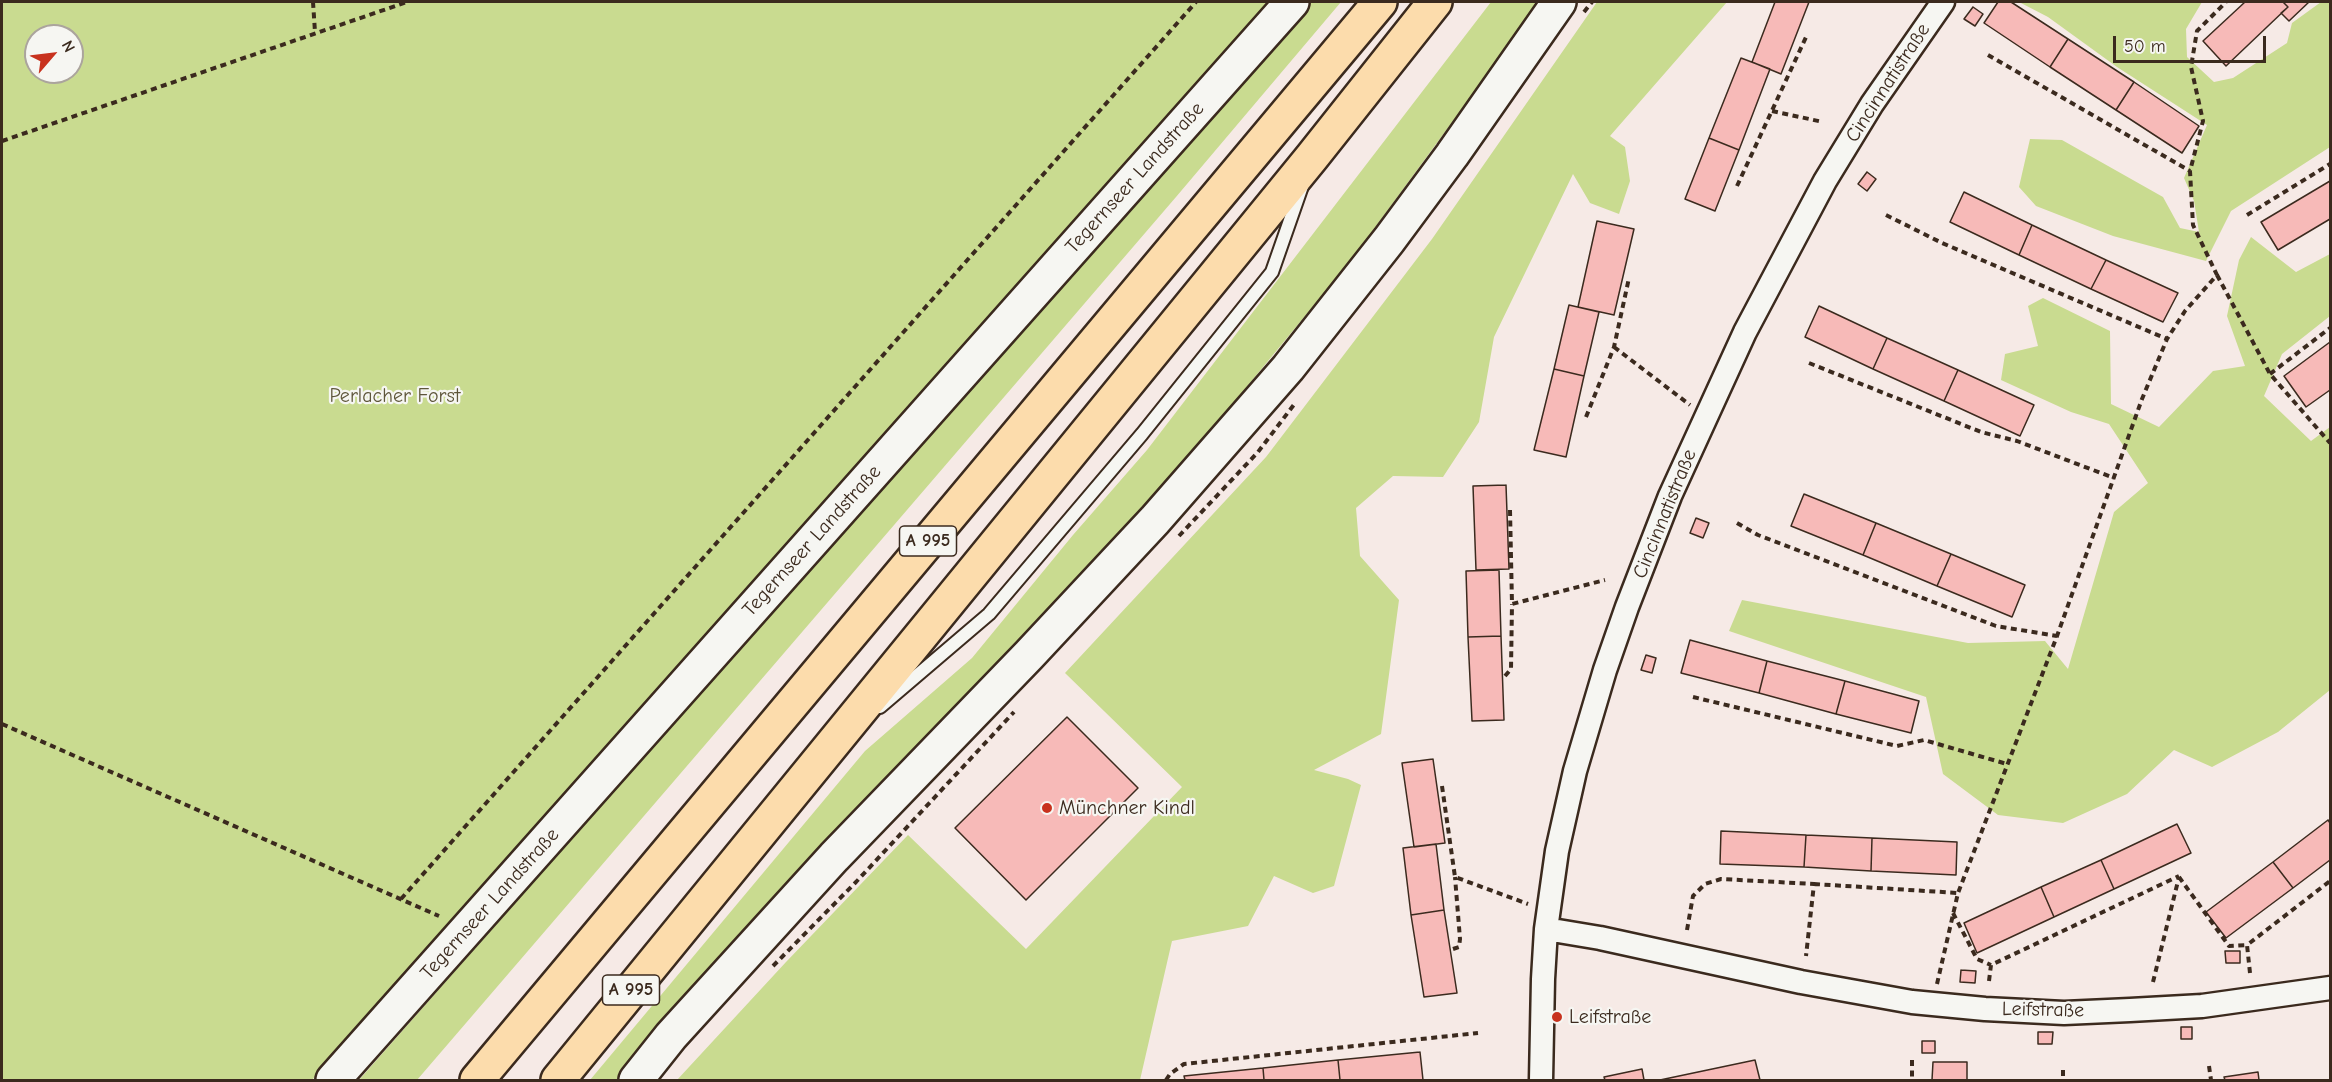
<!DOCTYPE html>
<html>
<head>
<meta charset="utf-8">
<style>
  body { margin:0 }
  #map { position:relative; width:2332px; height:1082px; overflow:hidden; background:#f6eae6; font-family:"Comic Neue",sans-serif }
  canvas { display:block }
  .frame { position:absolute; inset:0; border:3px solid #3b2a1e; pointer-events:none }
  .north { position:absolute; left:24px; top:24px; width:60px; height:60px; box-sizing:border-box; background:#f6f6f2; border:2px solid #aba49d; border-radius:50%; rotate:62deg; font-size:16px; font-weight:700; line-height:24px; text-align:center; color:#3b2a1e }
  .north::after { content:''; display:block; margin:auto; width:21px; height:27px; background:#c8321e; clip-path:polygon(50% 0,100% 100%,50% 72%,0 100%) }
  .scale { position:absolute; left:2113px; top:36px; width:153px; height:27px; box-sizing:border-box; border:3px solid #3b2a1e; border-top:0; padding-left:8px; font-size:18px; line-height:21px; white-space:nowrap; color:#3b2a1e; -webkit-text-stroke:4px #f6f6f2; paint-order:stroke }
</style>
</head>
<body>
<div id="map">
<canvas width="2332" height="1082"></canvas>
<div class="frame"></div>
<div class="north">N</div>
<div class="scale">50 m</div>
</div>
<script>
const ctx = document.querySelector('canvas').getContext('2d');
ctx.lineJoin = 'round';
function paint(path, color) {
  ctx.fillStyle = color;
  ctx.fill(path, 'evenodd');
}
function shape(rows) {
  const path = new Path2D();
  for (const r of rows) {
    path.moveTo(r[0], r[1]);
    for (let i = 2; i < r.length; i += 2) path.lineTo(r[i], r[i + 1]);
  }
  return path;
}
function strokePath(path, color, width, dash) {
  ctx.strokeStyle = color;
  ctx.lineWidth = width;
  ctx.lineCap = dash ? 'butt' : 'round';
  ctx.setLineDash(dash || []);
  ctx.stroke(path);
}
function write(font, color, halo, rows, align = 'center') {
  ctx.font = font + ' "Comic Neue",sans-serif';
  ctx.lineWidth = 4.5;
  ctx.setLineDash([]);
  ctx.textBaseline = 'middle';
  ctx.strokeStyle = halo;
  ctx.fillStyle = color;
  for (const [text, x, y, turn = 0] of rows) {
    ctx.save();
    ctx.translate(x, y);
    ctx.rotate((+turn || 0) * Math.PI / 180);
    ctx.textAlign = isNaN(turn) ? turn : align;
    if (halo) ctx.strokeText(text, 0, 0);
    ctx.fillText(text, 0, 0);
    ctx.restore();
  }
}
paint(shape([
  [2,2,1273,2,312,1080,2,1080],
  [36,36,72,36,72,72,36,72],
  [1309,2,1341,2,1176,197,417,1080,359,1080],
  [1491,2,1540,2,1352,259,1175,474,668,1025,622,1080,590,1080,865,751,972,658,1073,535,1147,450],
  [1597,2,1727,2,1610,136,1625,147,1630,181,1619,214,1590,203,1573,174,1494,337,1479,422,1443,477,1393,476,1356,508,1360,556,1399,600,1381,734,1314,770,1348,779,1361,785,1334,886,1313,893,1274,876,1248,926,1172,941,1140,1080,677,1080,786,962,908,835,1026,949,1182,787,1065,673,1266,457,1432,239],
  [2019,2,2202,2,2186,29,2187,57,2214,82,2233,78,2287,43,2292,23,2321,2,2330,2,2330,147,2231,211,2206,261,2113,236,2036,206,2019,187,2030,139,2062,140,2163,197,2180,228,2199,232,2194,201,2184,178,2207,125,2117,67,2048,17],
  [2251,237,2296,272,2330,254,2330,316,2282,354,2264,396,2311,441,2330,427,2330,690,2278,732,2212,767,2174,750,2127,794,2063,823,1998,815,1943,774,1926,697,1729,631,1742,600,1968,643,2045,641,2068,669,2114,512,2148,483,2109,424,2071,412,2001,380,2005,354,2038,346,2028,306,2043,298,2110,331,2111,404,2159,427,2213,371,2245,366,2227,316,2239,260]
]), '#c9db90');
const building = shape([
  [1775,2,1809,2,1781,74,1752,62,1775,2],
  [1998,2,2011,2,2068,39,2050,67,1984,23,1998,2],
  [2245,2,2283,2,2288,7,2226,66,2203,41,2245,2],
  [2283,2,2309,2,2289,21,2281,13,2288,7,2283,2],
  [1973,7,1983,14,1975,26,1964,19,1973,7],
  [2068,39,2134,82,2116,110,2050,67,2068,39],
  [1741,58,1770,69,1739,150,1709,138,1741,58],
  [2134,82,2199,126,2182,153,2116,110,2134,82],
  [1709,138,1739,150,1715,211,1685,199,1709,138],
  [1867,172,1876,179,1867,191,1858,184,1867,172],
  [2330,181,2330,219,2278,250,2261,222,2330,181],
  [1964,192,2032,225,2019,255,1950,222,1964,192],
  [1597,221,1634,229,1614,315,1578,307,1597,221],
  [2032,225,2106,260,2091,289,2019,255,2032,225],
  [2106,260,2178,293,2163,322,2091,289,2106,260],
  [1569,305,1599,312,1584,376,1554,369,1569,305],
  [1819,306,1887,338,1873,369,1805,337,1819,306],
  [1887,338,1958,370,1944,401,1873,369,1887,338],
  [2330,342,2330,390,2306,407,2284,376,2330,342],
  [1554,369,1584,376,1566,457,1534,450,1554,369],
  [1958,370,2034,405,2020,436,1944,401,1958,370],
  [1506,485,1509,569,1476,570,1473,486,1506,485],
  [1804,494,1876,523,1863,555,1791,526,1804,494],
  [1696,518,1709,523,1703,538,1690,533,1696,518],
  [1876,523,1951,554,1937,586,1863,555,1876,523],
  [1951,554,2025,585,2012,617,1937,586,1951,554],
  [1499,570,1501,636,1468,637,1466,571,1499,570],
  [1501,636,1504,720,1472,721,1468,637,1501,636],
  [1690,640,1767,661,1759,693,1681,673,1690,640],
  [1646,655,1656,658,1652,673,1641,670,1646,655],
  [1767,661,1845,681,1836,714,1759,693,1767,661],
  [1845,681,1919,701,1911,733,1836,714,1845,681],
  [1067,717,1138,788,1026,900,955,828,1067,717],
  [1433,759,1445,843,1414,847,1402,763,1433,759],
  [2328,820,2330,823,2330,860,2293,888,2273,862,2328,820],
  [2177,824,2191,853,2114,889,2101,860,2177,824],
  [1721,831,1806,835,1804,867,1720,864,1721,831],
  [1806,835,1872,838,1871,871,1804,867,1806,835],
  [1872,838,1957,842,1956,875,1871,871,1872,838],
  [1436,844,1444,910,1411,915,1403,848,1436,844],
  [2101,860,2114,889,2054,917,2041,887,2101,860],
  [2273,862,2293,888,2226,938,2206,912,2273,862],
  [2041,887,2054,917,1977,953,1964,923,2041,887],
  [1444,910,1457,993,1424,997,1411,915,1444,910],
  [2225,951,2240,951,2240,963,2226,963,2225,951],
  [1961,970,1976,971,1975,983,1960,982,1961,970],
  [2181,1027,2192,1027,2192,1039,2181,1039,2181,1027],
  [2038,1032,2053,1032,2052,1044,2038,1044,2038,1032],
  [1922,1041,1935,1041,1935,1053,1922,1053,1922,1041],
  [1420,1052,1423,1080,1340,1080,1338,1060,1420,1052],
  [1338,1060,1340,1080,1264,1080,1263,1068,1338,1060],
  [1755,1060,1760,1080,1658,1080,1660,1080,1755,1060],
  [1933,1062,1967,1062,1967,1080,1932,1080,1933,1062],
  [1263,1068,1264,1080,1185,1080,1184,1076,1263,1068],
  [1642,1069,1644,1080,1605,1080,1604,1077,1642,1069],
  [2258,1072,2259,1080,2225,1080,2224,1077,2258,1072]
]);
paint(building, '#f7bab8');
strokePath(building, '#3b2a1e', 1.5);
const service = shape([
  [880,707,989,614,1142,434,1272,272,1302,186]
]);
const minor = shape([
  [1546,929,1600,938,1801,982,1912,1002,1985,1009,2064,1013,2130,1010,2202,1006,2330,988],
  [1541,1080,1543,979,1546,929,1557,851,1575,771,1605,670,1627,607,1670,496,1745,332,1825,181,1872,104,1943,2]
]);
const secondary = shape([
  [333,1080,1292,2],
  [636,1080,671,1036,834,857,1029,655,1155,520,1288,368,1389,240,1452,155,1559,2]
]);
const motorway = shape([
  [477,1080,1380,2],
  [558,1080,1312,157,1435,2]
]);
strokePath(service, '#3b2a1e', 16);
strokePath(minor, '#3b2a1e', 27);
strokePath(secondary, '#3b2a1e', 38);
strokePath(motorway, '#3b2a1e', 38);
strokePath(shape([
  [313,2,315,32],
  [1584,12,1592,2],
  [1988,55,2190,171],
  [1772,111,1823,122],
  [2,141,407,2],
  [1737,186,1807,35],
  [1886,215,1942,243,2167,339],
  [2247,215,2330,164],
  [2217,275,2270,374,2330,443],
  [1614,347,1690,405],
  [1809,363,1981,432,2017,441,2114,478],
  [2270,374,2330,328],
  [1586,417,1614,347,1629,278],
  [1510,510,1512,604,1605,580],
  [1737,523,1758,535,1996,626,2057,636],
  [1179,536,1258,452,1296,402],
  [1505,676,1511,669,1512,604],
  [1693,697,1897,746,1924,740,2007,764],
  [2,724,439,916],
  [1442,786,1455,877,1528,904],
  [2179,877,2229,946,2247,945],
  [1814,884,1958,893],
  [401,899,1196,2],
  [1953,913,1977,959,1991,965],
  [1687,930,1693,896,1705,884,1721,879,1814,884,1806,956],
  [1453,949,1459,947,1460,939,1455,877],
  [773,966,856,882,1014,712],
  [2250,973,2247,945,2330,881],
  [1989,981,1991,965,2179,876],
  [2153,982,2179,877],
  [1937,984,1958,893,2057,636,2142,399,2167,339,2185,311,2217,275,2193,225,2190,171,2203,121,2191,67,2197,31,2226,2],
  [1912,1060,1912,1080],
  [2209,1066,2211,1080],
  [2063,1070,2063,1080],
  [1166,1080,1170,1074,1184,1064,1478,1033]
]), '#3b2a1e', 4, [6, 4.5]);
strokePath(service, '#f6f6f2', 12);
strokePath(minor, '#f6f6f2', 22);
strokePath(secondary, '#f6f6f2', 33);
strokePath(motorway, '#fcdcac', 33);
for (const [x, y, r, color] of [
  [1047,808,6,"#c8321e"],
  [1557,1017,6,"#c8321e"]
]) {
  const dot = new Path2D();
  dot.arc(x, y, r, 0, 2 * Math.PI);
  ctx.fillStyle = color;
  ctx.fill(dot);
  strokePath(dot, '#f6f6f2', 2);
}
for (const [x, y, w] of [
  [928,541,57],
  [631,990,57]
]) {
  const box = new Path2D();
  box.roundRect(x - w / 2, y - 15, w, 30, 4.5);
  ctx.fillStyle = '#f6f6f2';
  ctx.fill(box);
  strokePath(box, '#3b2a1e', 1.5);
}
write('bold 18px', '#3b2a1e', null, [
  ["A 995",928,541],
  ["A 995",631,990]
]);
write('20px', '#3b2a1e', '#f6f6f2', [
  ["Cincinnatistraße",1888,83,-57],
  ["Tegernseer Landstraße",1135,178,-48],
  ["Cincinnatistraße",1665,514,-68],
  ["Tegernseer Landstraße",812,541,-48],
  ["Tegernseer Landstraße",490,904,-48],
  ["Leifstraße",2043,1010,1]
]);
write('20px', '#5e563a', '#f6f6f2', [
  ["Perlacher Forst",395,396]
]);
write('20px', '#3b2a1e', '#f6f6f2', [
  ["Münchner Kindl",1059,808],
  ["Leifstraße",1569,1017]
], 'left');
</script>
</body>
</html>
